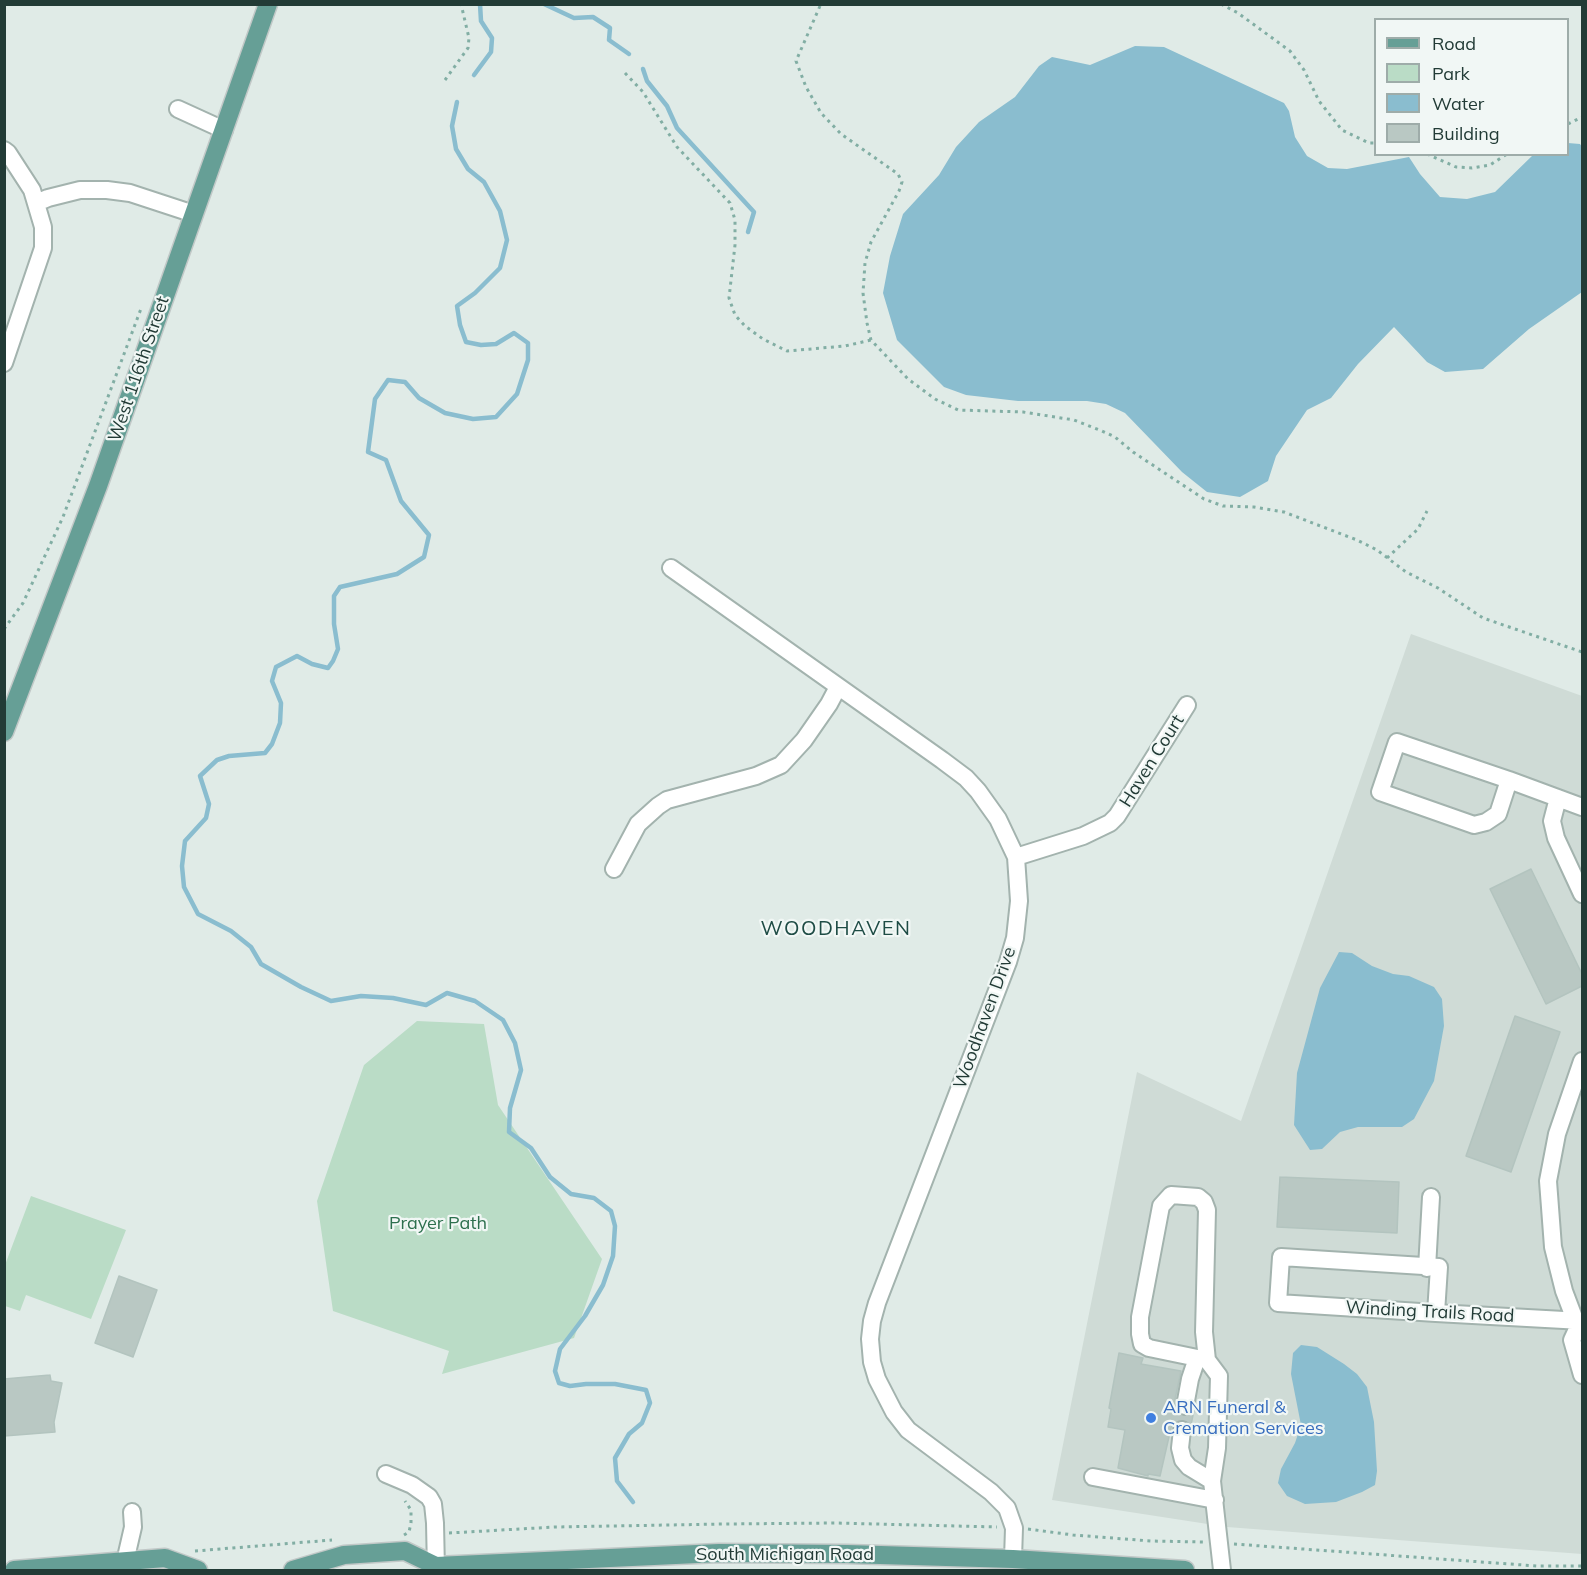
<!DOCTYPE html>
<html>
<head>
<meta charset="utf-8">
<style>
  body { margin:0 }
  #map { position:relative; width:1587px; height:1575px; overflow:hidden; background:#e0ebe7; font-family:Mulish,sans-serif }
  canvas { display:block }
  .frame { position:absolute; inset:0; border:6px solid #223b36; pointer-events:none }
  .legend { position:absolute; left:1374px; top:18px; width:195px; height:138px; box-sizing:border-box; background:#f1f7f5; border:2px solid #9eaca9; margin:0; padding:8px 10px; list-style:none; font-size:18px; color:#223b36 }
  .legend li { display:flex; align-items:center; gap:12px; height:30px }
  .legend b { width:30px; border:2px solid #9eaca9 }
</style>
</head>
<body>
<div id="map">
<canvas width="1587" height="1575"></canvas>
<div class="frame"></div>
<ul class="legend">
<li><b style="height:8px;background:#669f96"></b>Road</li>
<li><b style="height:16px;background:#badcc6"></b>Park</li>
<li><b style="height:16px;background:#8abdcf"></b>Water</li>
<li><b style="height:16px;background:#b9c8c3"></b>Building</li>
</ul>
</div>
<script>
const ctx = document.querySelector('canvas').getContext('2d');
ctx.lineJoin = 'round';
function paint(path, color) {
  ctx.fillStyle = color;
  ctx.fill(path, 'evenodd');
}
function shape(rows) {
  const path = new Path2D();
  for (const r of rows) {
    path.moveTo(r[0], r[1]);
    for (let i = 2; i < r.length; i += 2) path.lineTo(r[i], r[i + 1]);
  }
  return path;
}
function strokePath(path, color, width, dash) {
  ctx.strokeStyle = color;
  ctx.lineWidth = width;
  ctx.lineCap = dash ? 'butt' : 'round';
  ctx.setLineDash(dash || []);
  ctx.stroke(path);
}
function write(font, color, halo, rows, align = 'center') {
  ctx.font = font + ' Mulish,sans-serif';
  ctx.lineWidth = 4.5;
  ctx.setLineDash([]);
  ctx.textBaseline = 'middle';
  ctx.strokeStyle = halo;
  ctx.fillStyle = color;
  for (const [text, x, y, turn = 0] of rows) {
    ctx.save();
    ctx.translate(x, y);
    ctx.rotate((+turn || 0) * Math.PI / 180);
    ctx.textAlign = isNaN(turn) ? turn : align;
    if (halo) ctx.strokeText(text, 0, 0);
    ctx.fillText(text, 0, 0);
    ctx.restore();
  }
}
paint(shape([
  [1411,634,1582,696,1582,1554,1227,1527,1052,1500,1137,1072,1241,1121]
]), '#cfdbd6');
paint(shape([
  [417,1021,484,1024,498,1105,602,1259,574,1338,442,1374,449,1351,333,1311,317,1201,364,1065],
  [31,1196,126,1230,91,1319,26,1295,20,1311,5,1306,5,1265]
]), '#badcc6');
paint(shape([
  [1135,46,1164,47,1284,103,1289,111,1295,137,1307,156,1328,168,1347,169,1409,157,1420,174,1440,197,1467,199,1495,192,1533,155,1568,154,1568,143,1580,144,1582,147,1582,292,1529,329,1483,369,1445,372,1427,362,1394,327,1358,364,1331,398,1307,410,1276,456,1268,481,1240,497,1207,492,1182,472,1125,413,1106,404,1087,401,1018,401,966,395,944,387,897,340,883,293,890,256,903,214,939,175,956,147,979,122,1015,97,1039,66,1052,57,1090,65],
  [1339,952,1352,953,1372,966,1393,974,1409,976,1434,987,1442,999,1444,1026,1434,1081,1414,1119,1402,1127,1358,1127,1340,1132,1322,1149,1310,1150,1294,1125,1297,1073,1320,988],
  [1301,1345,1317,1347,1344,1364,1357,1374,1367,1387,1374,1422,1377,1471,1375,1485,1362,1492,1336,1502,1305,1504,1287,1496,1278,1483,1281,1469,1295,1443,1301,1425,1291,1374,1293,1353]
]), '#8abdcf');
strokePath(shape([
  [544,4,574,18,593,17,610,28,609,40,629,54],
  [643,69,647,81,667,106,677,128,754,212,748,232],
  [474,75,491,52,492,38,481,21,480,4],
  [457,102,452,126,456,149,468,169,484,182,500,211,507,240,500,268,475,293,457,306,460,325,466,342,481,345,496,344,514,333,528,343,528,360,517,394,496,417,473,419,445,413,419,398,405,382,388,380,375,399,368,452,386,460,401,501,429,535,424,557,397,574,340,587,334,596,334,624,338,649,333,661,328,668,312,664,297,656,276,667,272,681,281,703,280,723,272,744,265,753,229,756,217,760,200,776,209,804,206,818,185,841,182,866,184,887,198,914,231,931,251,947,261,964,301,987,331,1001,361,996,393,998,426,1005,447,993,475,1001,503,1020,515,1043,521,1070,510,1108,509,1132,531,1148,550,1177,571,1194,594,1198,611,1211,615,1226,613,1256,603,1285,585,1316,560,1349,555,1371,559,1383,570,1386,586,1384,615,1384,646,1390,650,1403,642,1423,629,1434,615,1458,617,1481,633,1502]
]), '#8abdcf', 4.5);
const building = shape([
  [1531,869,1582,974,1582,986,1546,1004,1490,889,1531,869],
  [1515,1016,1560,1032,1511,1172,1466,1156,1515,1016],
  [1280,1177,1399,1182,1397,1233,1277,1227,1280,1177],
  [119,1276,157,1290,133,1357,95,1343,119,1276],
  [1119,1353,1143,1358,1141,1364,1181,1371,1174,1404,1175,1409,1178,1414,1184,1416,1189,1416,1194,1410,1191,1425,1183,1420,1177,1421,1171,1428,1160,1476,1148,1474,1148,1476,1118,1468,1125,1430,1108,1427,1111,1409,1109,1408,1119,1353],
  [50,1375,51,1381,62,1383,54,1422,55,1432,4,1436,4,1379,50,1375]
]);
paint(building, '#b9c8c3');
strokePath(building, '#b3c4bf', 1.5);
strokePath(shape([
  [1182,1430,1185,1406]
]), '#bac8c4', 16, [16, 8]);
const minor = shape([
  [178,109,224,130],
  [4,150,8,153,32,190,43,227,43,248,4,363],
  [36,203,48,198,80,190,107,190,130,193,194,214],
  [671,568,942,760,966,778,978,791,998,819,1016,857,1019,901,1015,938,1008,962,877,1303,872,1321,870,1339,872,1362,877,1379,894,1412,908,1430,991,1492,1007,1508,1014,1528,1013,1559],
  [1509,780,1498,814,1486,822,1474,825,1380,792,1397,742,1509,780,1582,807],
  [1558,798,1552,821,1556,838,1582,894],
  [1016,857,1083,836,1110,823,1117,816,1187,705],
  [614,869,638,824,658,806,667,800,756,776,781,765,804,740,829,704,838,687],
  [1427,1268,1431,1197],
  [1436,1313,1439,1267,1281,1257,1278,1303,1436,1313,1582,1321],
  [1578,1327,1572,1340,1582,1375],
  [1580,1329,1575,1320,1564,1291,1553,1247,1548,1181,1557,1134,1582,1061],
  [1207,1360,1204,1332,1207,1210,1204,1202,1198,1197,1171,1195,1161,1206,1140,1317,1140,1334,1142,1344,1149,1348,1207,1360,1219,1376,1217,1448,1212,1481,1222,1570],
  [1185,1406,1190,1379,1197,1358],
  [1182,1430,1180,1448,1183,1460,1189,1467,1212,1481],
  [386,1474,412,1485,429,1497,433,1504,435,1523,436,1570],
  [1093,1477,1215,1500],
  [127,1570,127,1553,133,1527,132,1512]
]);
const major = shape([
  [4,732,98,486,268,4],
  [14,1570,165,1558,198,1570],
  [293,1570,344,1555,405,1551,436,1566,719,1553,847,1554,1013,1559,1185,1570]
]);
strokePath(minor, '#a3b3ae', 20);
strokePath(major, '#c1c8c7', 21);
strokePath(shape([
  [1221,4,1238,13,1290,51,1304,70,1319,101,1342,130,1369,143,1376,143],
  [820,6,796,61,806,87,821,113,841,134,898,174,902,182,899,191,871,242,865,263,863,293,867,323,871,340,908,379,935,399,958,410,1023,412,1074,420,1102,431,1115,437,1133,452,1204,499,1223,506,1254,507,1284,512,1357,540,1377,550,1406,572,1438,588,1483,618,1582,652],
  [625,73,643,92,677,147,730,203,735,220,735,245,729,298,735,315,745,326,763,339,787,351,845,346,871,340],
  [445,80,468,48,469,38,461,4],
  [1568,124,1582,117],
  [1427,154,1456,167,1472,168,1490,165,1507,154],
  [1387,558,1418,529,1427,511],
  [4,629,23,603,63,517,142,306],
  [1028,1529,1073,1535,1151,1541,1204,1542],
  [449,1533,555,1527,725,1524,835,1523,997,1527],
  [404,1535,409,1532,411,1523,411,1510,405,1501],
  [1234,1544,1537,1566,1582,1566],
  [195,1551,332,1540]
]), '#82aea4', 3, [3, 4.5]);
strokePath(minor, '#fff', 16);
strokePath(major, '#669f96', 18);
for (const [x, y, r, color] of [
  [1151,1418,6,"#3f7fe0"]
]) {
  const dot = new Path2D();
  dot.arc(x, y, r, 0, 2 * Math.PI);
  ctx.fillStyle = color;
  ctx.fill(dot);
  strokePath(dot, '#f1f7f5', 2);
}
write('18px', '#223b36', '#f1f7f5', [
  ["West 116th Street",139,369,-71],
  ["Haven Court",1152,761,-58],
  ["Woodhaven Drive",985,1018,-70],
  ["Winding Trails Road",1430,1312,3],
  ["South Michigan Road",785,1555]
]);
write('18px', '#2d704e', '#f1f7f5', [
  ["Prayer Path",438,1224]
]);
write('18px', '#366cbe', '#f1f7f5', [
  ["ARN Funeral &",1163,1408],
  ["Cremation Services",1163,1429]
], 'left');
ctx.letterSpacing = '1.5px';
write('20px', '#1e4c45', '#f1f7f5', [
  ["WOODHAVEN",836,929]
]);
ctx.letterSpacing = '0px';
</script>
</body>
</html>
